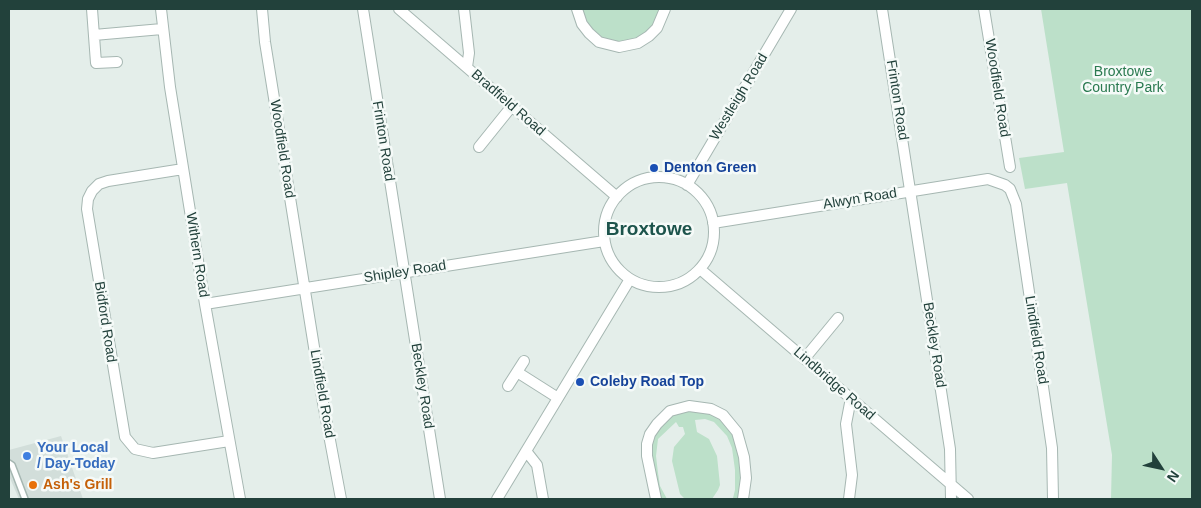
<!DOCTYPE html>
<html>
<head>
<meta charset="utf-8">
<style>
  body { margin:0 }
  #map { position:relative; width:1201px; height:508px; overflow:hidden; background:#e4eeea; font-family:Arial,sans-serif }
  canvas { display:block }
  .frame { position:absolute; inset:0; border:10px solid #22413b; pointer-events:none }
  .north { position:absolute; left:1136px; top:443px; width:50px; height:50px; -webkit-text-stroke:4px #f5faf8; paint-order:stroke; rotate:125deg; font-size:14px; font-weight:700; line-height:20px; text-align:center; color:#22413b }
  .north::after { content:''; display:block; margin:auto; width:18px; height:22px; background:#22413b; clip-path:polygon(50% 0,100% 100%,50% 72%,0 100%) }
</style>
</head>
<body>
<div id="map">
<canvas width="1201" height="508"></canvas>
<div class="frame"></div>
<div class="north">N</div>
</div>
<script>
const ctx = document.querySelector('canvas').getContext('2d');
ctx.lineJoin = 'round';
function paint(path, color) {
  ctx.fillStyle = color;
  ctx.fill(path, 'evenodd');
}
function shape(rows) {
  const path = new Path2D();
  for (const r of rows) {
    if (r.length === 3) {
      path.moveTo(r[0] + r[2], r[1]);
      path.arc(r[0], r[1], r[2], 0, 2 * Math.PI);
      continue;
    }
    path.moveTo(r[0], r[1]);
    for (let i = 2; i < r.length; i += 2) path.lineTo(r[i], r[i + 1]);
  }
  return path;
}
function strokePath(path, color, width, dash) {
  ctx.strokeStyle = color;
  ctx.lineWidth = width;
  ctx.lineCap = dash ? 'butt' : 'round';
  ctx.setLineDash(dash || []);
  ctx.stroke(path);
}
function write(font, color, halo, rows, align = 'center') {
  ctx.font = font + ' Arial,sans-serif';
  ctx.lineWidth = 5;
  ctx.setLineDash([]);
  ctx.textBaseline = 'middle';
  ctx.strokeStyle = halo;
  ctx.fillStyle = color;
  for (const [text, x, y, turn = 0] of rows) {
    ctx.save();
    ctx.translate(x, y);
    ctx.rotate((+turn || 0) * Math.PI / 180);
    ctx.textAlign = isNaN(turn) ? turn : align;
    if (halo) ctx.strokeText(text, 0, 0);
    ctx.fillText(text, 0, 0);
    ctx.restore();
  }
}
paint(shape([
  [61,436,83,499,19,499,9,476,9,450]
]), '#d2deda');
paint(shape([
  [582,9,661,9,654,26,634,40,624,43,602,37,590,28],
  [1041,9,1192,9,1192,499,1111,499,1112,455,1067,183,1025,189,1019,158,1064,152],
  [690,410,707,413,719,418,733,434,741,465,740,499,728,499,733,498,735,490,735,470,732,448,727,436,714,422,705,419,695,420,697,432,709,439,717,456,720,485,718,490,712,499,685,499,680,494,672,461,674,447,685,434,683,427,679,427,676,422,658,439,656,456,658,473,660,486,667,499,660,499,652,469,652,445,655,436,669,417]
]), '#bce0c9');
const service = shape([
  [9,463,12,465,25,499]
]);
const minor = shape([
  [92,9,96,63,117,62],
  [161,9,170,87,205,304,240,499],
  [262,9,265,42,323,403,341,499],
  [363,9,440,499],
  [399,9,617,197],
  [464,9,469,53,467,67],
  [577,9,582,24,589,33,599,42,619,47,638,43,649,36,657,28,665,9],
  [882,9,950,449,951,499],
  [984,9,1010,167],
  [94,35,162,29],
  [479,147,512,106],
  [183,169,108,181,99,184,92,191,88,199,87,209,125,437,135,449,153,453,229,441],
  [659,232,55],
  [687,185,791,9],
  [713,223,988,179,1005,185,1010,189,1016,204,1052,448,1053,499],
  [700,269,968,499],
  [205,304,604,241],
  [805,358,838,318],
  [517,372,558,398],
  [508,386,524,361],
  [526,451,537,465,543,499],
  [497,499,630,279],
  [656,499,647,456,647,444,650,434,657,424,670,411,689,406,711,409,723,415,737,432,744,457,746,478,743,499],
  [849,499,852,475,846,424,851,398]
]);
strokePath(service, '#a6b7b2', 8);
strokePath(minor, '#a6b7b2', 12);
strokePath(service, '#fff', 5);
strokePath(minor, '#fff', 10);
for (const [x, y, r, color] of [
  [654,168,5,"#1a4fb4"],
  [580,382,5,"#1a4fb4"],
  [27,456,5,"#3f7fe0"],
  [33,485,5,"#e8710a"]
]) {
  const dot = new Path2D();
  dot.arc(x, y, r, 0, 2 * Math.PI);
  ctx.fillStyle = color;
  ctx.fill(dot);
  strokePath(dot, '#f5faf8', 2);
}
write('14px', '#2a7a50', '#f5faf8', [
  ["Broxtowe",1123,72],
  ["Country Park",1123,88]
]);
write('14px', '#22413b', '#f5faf8', [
  ["Woodfield Road",997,88,81],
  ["Westleigh Road",739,97,-59],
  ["Frinton Road",897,100,81],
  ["Bradfield Road",508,103,41],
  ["Frinton Road",383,141,81],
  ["Woodfield Road",282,149,81],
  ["Alwyn Road",860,199,-9],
  ["Withern Road",197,255,81],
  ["Shipley Road",405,272,-9],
  ["Bidford Road",105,322,81],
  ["Lindfield Road",1036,340,81],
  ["Beckley Road",934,345,81],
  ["Lindbridge Road",834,384,41],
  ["Beckley Road",422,386,81],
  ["Lindfield Road",322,394,80]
]);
write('bold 14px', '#164399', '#f5faf8', [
  ["Denton Green",664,168],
  ["Coleby Road Top",590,382]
], 'left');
write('bold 14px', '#366cbe', '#f5faf8', [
  ["Your Local",37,448],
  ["/ Day-Today",37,464]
], 'left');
write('bold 14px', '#c56008', '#f5faf8', [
  ["Ash's Grill",43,485]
], 'left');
write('bold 19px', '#1d544c', '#f5faf8', [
  ["Broxtowe",649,230]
]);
</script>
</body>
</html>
